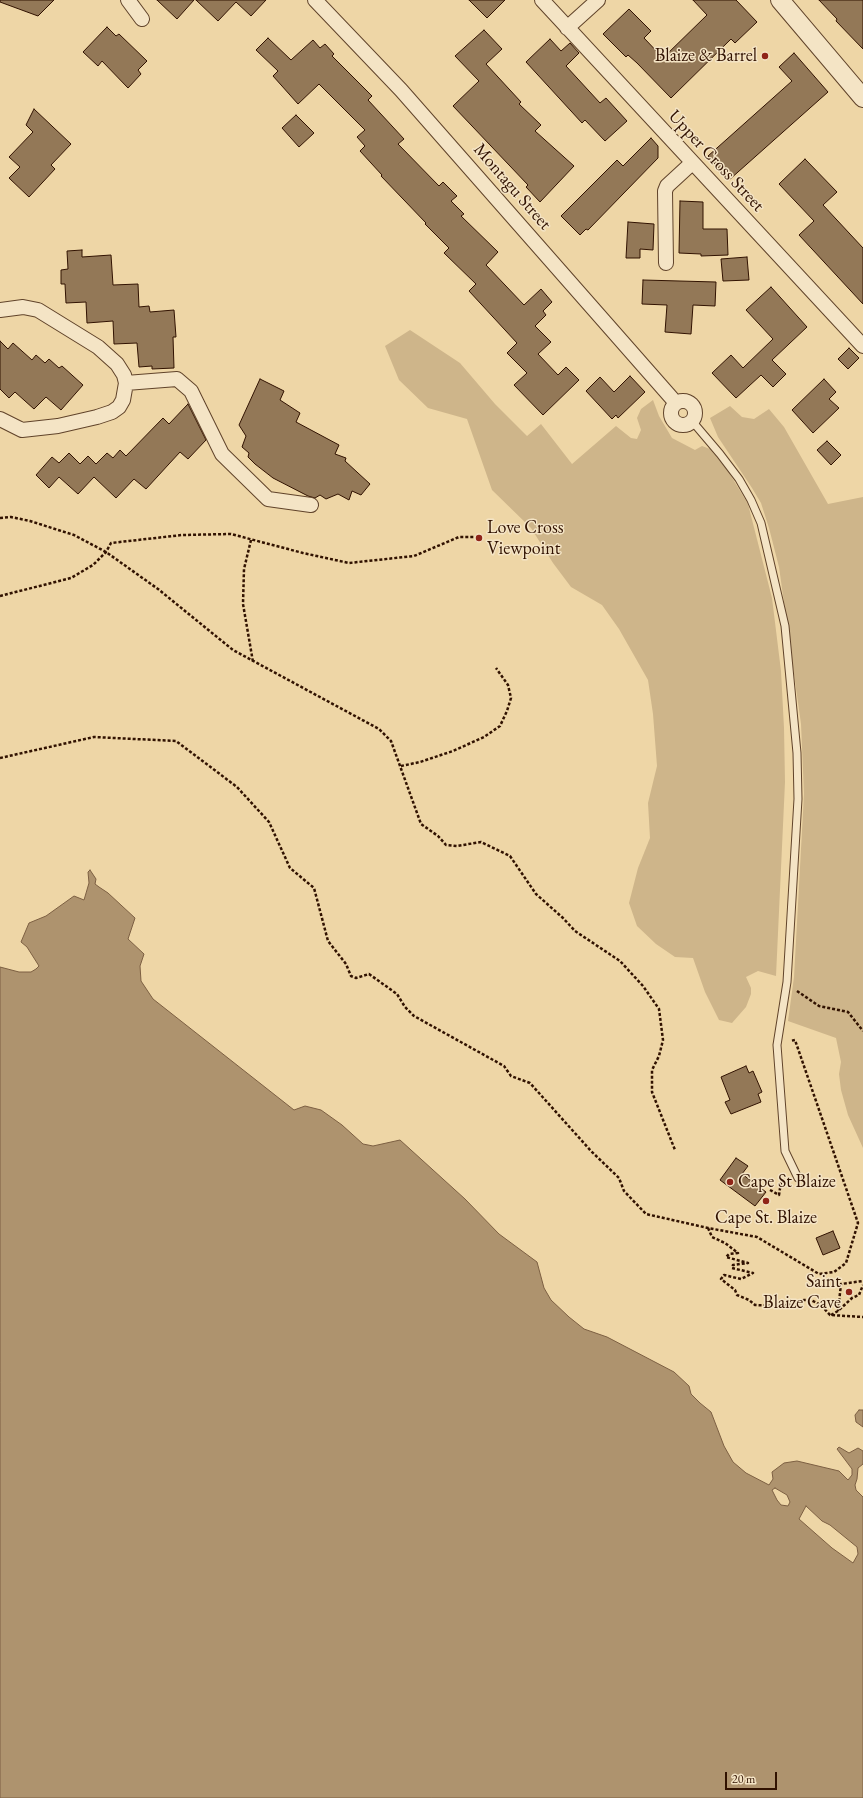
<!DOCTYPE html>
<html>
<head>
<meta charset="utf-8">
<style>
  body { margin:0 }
  #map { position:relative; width:863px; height:1798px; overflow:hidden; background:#eed6a6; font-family:"EB Garamond",serif }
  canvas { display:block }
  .scale { position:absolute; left:725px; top:1772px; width:52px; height:18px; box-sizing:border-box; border:2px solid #311201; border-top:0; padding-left:5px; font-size:12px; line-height:14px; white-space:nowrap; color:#311201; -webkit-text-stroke:3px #f4e4c5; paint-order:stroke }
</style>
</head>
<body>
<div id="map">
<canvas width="863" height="1798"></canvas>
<div class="scale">20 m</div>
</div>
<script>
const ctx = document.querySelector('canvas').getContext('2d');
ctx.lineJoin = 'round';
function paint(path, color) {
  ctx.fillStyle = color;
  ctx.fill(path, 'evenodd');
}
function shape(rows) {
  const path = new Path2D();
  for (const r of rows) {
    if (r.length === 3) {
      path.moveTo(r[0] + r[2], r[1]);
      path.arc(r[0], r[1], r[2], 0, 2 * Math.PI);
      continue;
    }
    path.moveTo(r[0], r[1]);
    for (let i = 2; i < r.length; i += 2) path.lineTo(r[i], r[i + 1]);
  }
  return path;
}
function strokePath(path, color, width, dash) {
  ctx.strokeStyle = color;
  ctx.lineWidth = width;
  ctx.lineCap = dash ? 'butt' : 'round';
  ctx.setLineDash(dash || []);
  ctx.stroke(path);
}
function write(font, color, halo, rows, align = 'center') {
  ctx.font = font + ' "EB Garamond",serif';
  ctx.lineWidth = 3;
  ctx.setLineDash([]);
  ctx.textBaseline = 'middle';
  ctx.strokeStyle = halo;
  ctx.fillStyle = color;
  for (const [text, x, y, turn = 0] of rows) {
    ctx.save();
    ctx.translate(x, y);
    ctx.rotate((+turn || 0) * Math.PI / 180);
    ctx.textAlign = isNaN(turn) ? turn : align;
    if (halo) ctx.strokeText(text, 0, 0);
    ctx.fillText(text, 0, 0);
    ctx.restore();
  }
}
paint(shape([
  [410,330,460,363,495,404,527,436,541,424,572,464,616,426,631,438,637,439,641,430,637,418,641,409,653,400,659,416,672,438,695,450,702,446,710,449,728,471,748,504,772,598,781,671,784,728,785,782,776,976,758,971,746,977,751,988,751,994,746,1007,732,1023,719,1020,705,992,693,958,675,957,656,944,637,926,629,903,638,868,650,838,648,803,657,766,653,714,648,680,619,629,602,605,571,587,553,563,531,528,492,490,467,419,428,408,399,380,385,346],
  [730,406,742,417,754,419,769,409,784,427,828,504,863,497,863,1148,848,1115,841,1090,839,1074,841,1062,836,1038,788,1021,794,977,804,794,801,724,779,567,769,528,761,503,752,488,718,437,710,418]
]), '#ceb58a');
const water = shape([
  [90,870,96,879,95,884,99,887,108,893,135,918,128,939,144,954,140,966,141,981,153,999,294,1110,305,1106,321,1110,342,1125,363,1144,373,1146,400,1140,465,1199,499,1234,537,1262,544,1288,551,1300,569,1317,584,1329,607,1337,674,1372,689,1386,691,1394,700,1403,711,1412,724,1446,733,1462,746,1473,769,1485,773,1479,772,1472,784,1463,797,1461,839,1471,848,1480,852,1475,852,1469,837,1449,839,1447,849,1453,858,1448,863,1451,863,1464,858,1468,857,1479,855,1485,856,1490,863,1497,863,1798,0,1798,0,967,19,972,31,972,36,969,39,966,27,947,21,942,29,923,46,916,74,896,84,900,89,883,88,872,90,870],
  [775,1488,787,1495,790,1502,788,1506,781,1505,777,1500,772,1490,775,1488],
  [806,1506,822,1521,830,1525,857,1547,858,1554,853,1563,832,1548,799,1519,806,1506],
  [859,1410,863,1410,863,1427,856,1422,855,1415,859,1410]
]);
paint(water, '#ae936e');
strokePath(water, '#7c5f42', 1);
const building = shape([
  [0,0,54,0,38,16,0,2,0,0],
  [157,0,194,0,177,19,157,0],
  [196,0,266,0,251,16,236,2,218,21,196,0],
  [469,0,505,0,487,18,469,0],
  [693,0,736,0,757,22,735,43,731,39,671,98,637,63,628,55,626,57,603,34,629,9,651,31,644,38,663,58,707,15,693,0],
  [819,0,863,0,863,49,836,21,837,19,819,0],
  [107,27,116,36,119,34,147,61,138,70,141,74,128,88,102,61,98,66,83,52,107,27],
  [484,30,502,49,486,64,521,102,519,104,541,125,535,131,574,166,540,202,526,187,528,185,453,106,479,81,455,56,484,30],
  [268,38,291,60,313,40,320,48,325,44,334,54,332,56,372,96,368,100,404,139,398,144,439,186,443,182,457,196,451,201,464,214,461,216,498,252,486,265,524,305,541,289,552,302,543,311,546,315,535,326,551,342,538,354,558,375,566,367,579,380,543,415,514,385,527,373,507,353,517,343,469,291,476,284,444,253,449,248,425,224,426,223,381,176,382,175,360,151,365,146,357,137,365,130,319,84,298,104,273,76,278,71,256,50,268,38],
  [550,39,561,51,570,43,579,53,566,66,600,103,606,98,627,121,605,141,585,120,582,123,526,62,550,39],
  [794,53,828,92,729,180,708,156,792,81,779,67,794,53],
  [34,109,71,144,51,165,55,169,29,197,9,178,20,167,9,157,33,132,26,125,34,109],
  [296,115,314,133,299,147,282,128,296,115],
  [651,138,658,146,658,158,588,230,586,229,580,235,561,216,617,160,623,166,651,138],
  [805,159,837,192,823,205,863,248,863,304,799,235,814,221,779,184,805,159],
  [680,201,703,202,703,229,727,229,728,255,701,256,701,254,679,253,680,201],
  [628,222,654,224,653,250,640,249,640,258,626,258,628,222],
  [82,250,82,257,111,255,113,285,138,284,139,307,149,306,150,312,174,310,176,337,173,337,174,368,152,369,152,366,139,367,137,343,114,344,113,321,87,323,86,302,66,303,65,284,61,284,61,270,68,269,67,251,82,250],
  [747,257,749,280,723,281,721,259,747,257],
  [643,280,716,282,715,306,693,305,691,334,665,332,667,305,642,304,643,280],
  [771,287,807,327,772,360,786,374,773,387,761,375,736,398,712,373,731,355,743,368,773,339,746,310,771,287],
  [0,341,8,349,13,343,32,360,36,355,45,363,49,359,59,368,62,366,83,385,61,410,46,397,34,409,15,392,9,398,0,389,0,341],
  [849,348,859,358,848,369,838,359,849,348],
  [630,376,645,392,618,418,616,415,612,419,586,391,600,377,614,392,630,376],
  [260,379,284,391,280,400,300,413,296,422,339,445,335,454,346,458,345,461,370,484,361,495,352,491,349,500,338,494,326,499,320,495,315,498,308,496,273,478,255,464,248,457,249,453,242,447,246,436,239,425,260,379],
  [824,379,836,392,829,399,839,408,813,433,792,410,824,379],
  [188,404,206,440,188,459,180,452,146,489,134,479,116,498,94,477,78,494,59,477,49,488,36,475,52,457,59,463,69,453,80,464,88,456,96,464,107,453,113,458,120,450,126,456,163,418,169,424,188,404],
  [827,441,841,455,831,465,817,450,827,441],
  [746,1066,749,1073,753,1071,762,1092,758,1094,761,1102,731,1114,725,1102,730,1100,721,1077,746,1066],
  [736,1158,748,1166,742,1174,766,1192,755,1206,720,1180,736,1158],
  [833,1231,840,1248,823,1255,816,1238,833,1231]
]);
paint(building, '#937857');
strokePath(building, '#311201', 1);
const service = shape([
  [692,421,720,454,739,479,751,500,761,523,785,626,797,753,798,799,787,982,777,1045,785,1151,798,1178]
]);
const minor = shape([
  [128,0,142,19],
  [315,0,401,90,676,403],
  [542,0,863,346],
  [567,28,598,0],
  [666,263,665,191,667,186,692,163],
  [0,310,23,307,38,310,98,347,117,364,124,375,126,383,123,400,119,407,112,412,97,417,58,426,22,430,0,419],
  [126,383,177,379,191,391,222,454,268,499,311,505],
  [683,413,12]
]);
const tertiary = shape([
  [780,0,863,98]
]);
strokePath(service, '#60432a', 9);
strokePath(minor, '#60432a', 16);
strokePath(tertiary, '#60432a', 20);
strokePath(shape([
  [0,518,11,517,30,521,74,535,106,552,158,589,233,650,379,729,391,741,421,824,438,836,446,845,457,846,481,842,510,856,536,894,563,918,575,931,620,961,643,986,659,1009,663,1040,659,1056,652,1070,652,1092,675,1150],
  [251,540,244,569,243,604,253,662],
  [0,596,71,578,93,565,106,552,111,543,182,535,231,534,303,553,349,563,414,556,459,537,474,537],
  [0,758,94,737,176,741,237,787,269,822,290,868,314,888,328,941,346,964,351,976,356,978,369,974,397,994,405,1007,414,1016,504,1066,511,1076,530,1083,591,1151,619,1178,624,1191,646,1214,708,1228,757,1237,819,1274,834,1272,846,1263,858,1223,795,1040,790,1041],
  [401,766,420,762,453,751,484,737,500,726,507,711,511,698,508,685,496,668],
  [797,991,819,1006,848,1012,863,1031],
  [770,1190,779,1195,781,1182,784,1180,786,1180],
  [708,1228,712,1237,725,1243,738,1253,729,1254,726,1257,748,1263,733,1265,732,1268,753,1273,741,1279,724,1275,721,1279,735,1290,737,1295,749,1300,755,1305,783,1306,804,1300,811,1300,821,1305,830,1315,863,1317],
  [838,1311,841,1284,863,1281],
  [831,1315,838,1311,852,1298,859,1295,863,1285]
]), '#311201', 2.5, [3, 2]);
strokePath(service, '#f4e4c5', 7);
strokePath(minor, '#f4e4c5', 14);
strokePath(tertiary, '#f4e4c5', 18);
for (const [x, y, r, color] of [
  [765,56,4,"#8f2418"],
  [479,538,4,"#8f2418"],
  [730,1182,4,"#8f2418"],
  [766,1201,4,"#8f2418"],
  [849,1292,4,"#8f2418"]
]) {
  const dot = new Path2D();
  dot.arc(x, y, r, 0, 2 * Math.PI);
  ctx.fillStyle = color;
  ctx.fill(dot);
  strokePath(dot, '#f4e4c5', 1.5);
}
write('18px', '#311201', '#f4e4c5', [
  ["Blaize & Barrel",757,56],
  ["Love Cross",487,528,"left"],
  ["Viewpoint",487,549,"left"],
  ["Cape St Blaize",738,1182,"left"],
  ["Cape St. Blaize",766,1218,"center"],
  ["Saint",841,1282],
  ["Blaize Cave",841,1303]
], 'right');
write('18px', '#311201', '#f4e4c5', [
  ["Upper Cross Street",716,161,47],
  ["Montagu Street",512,187,49]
]);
</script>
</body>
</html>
